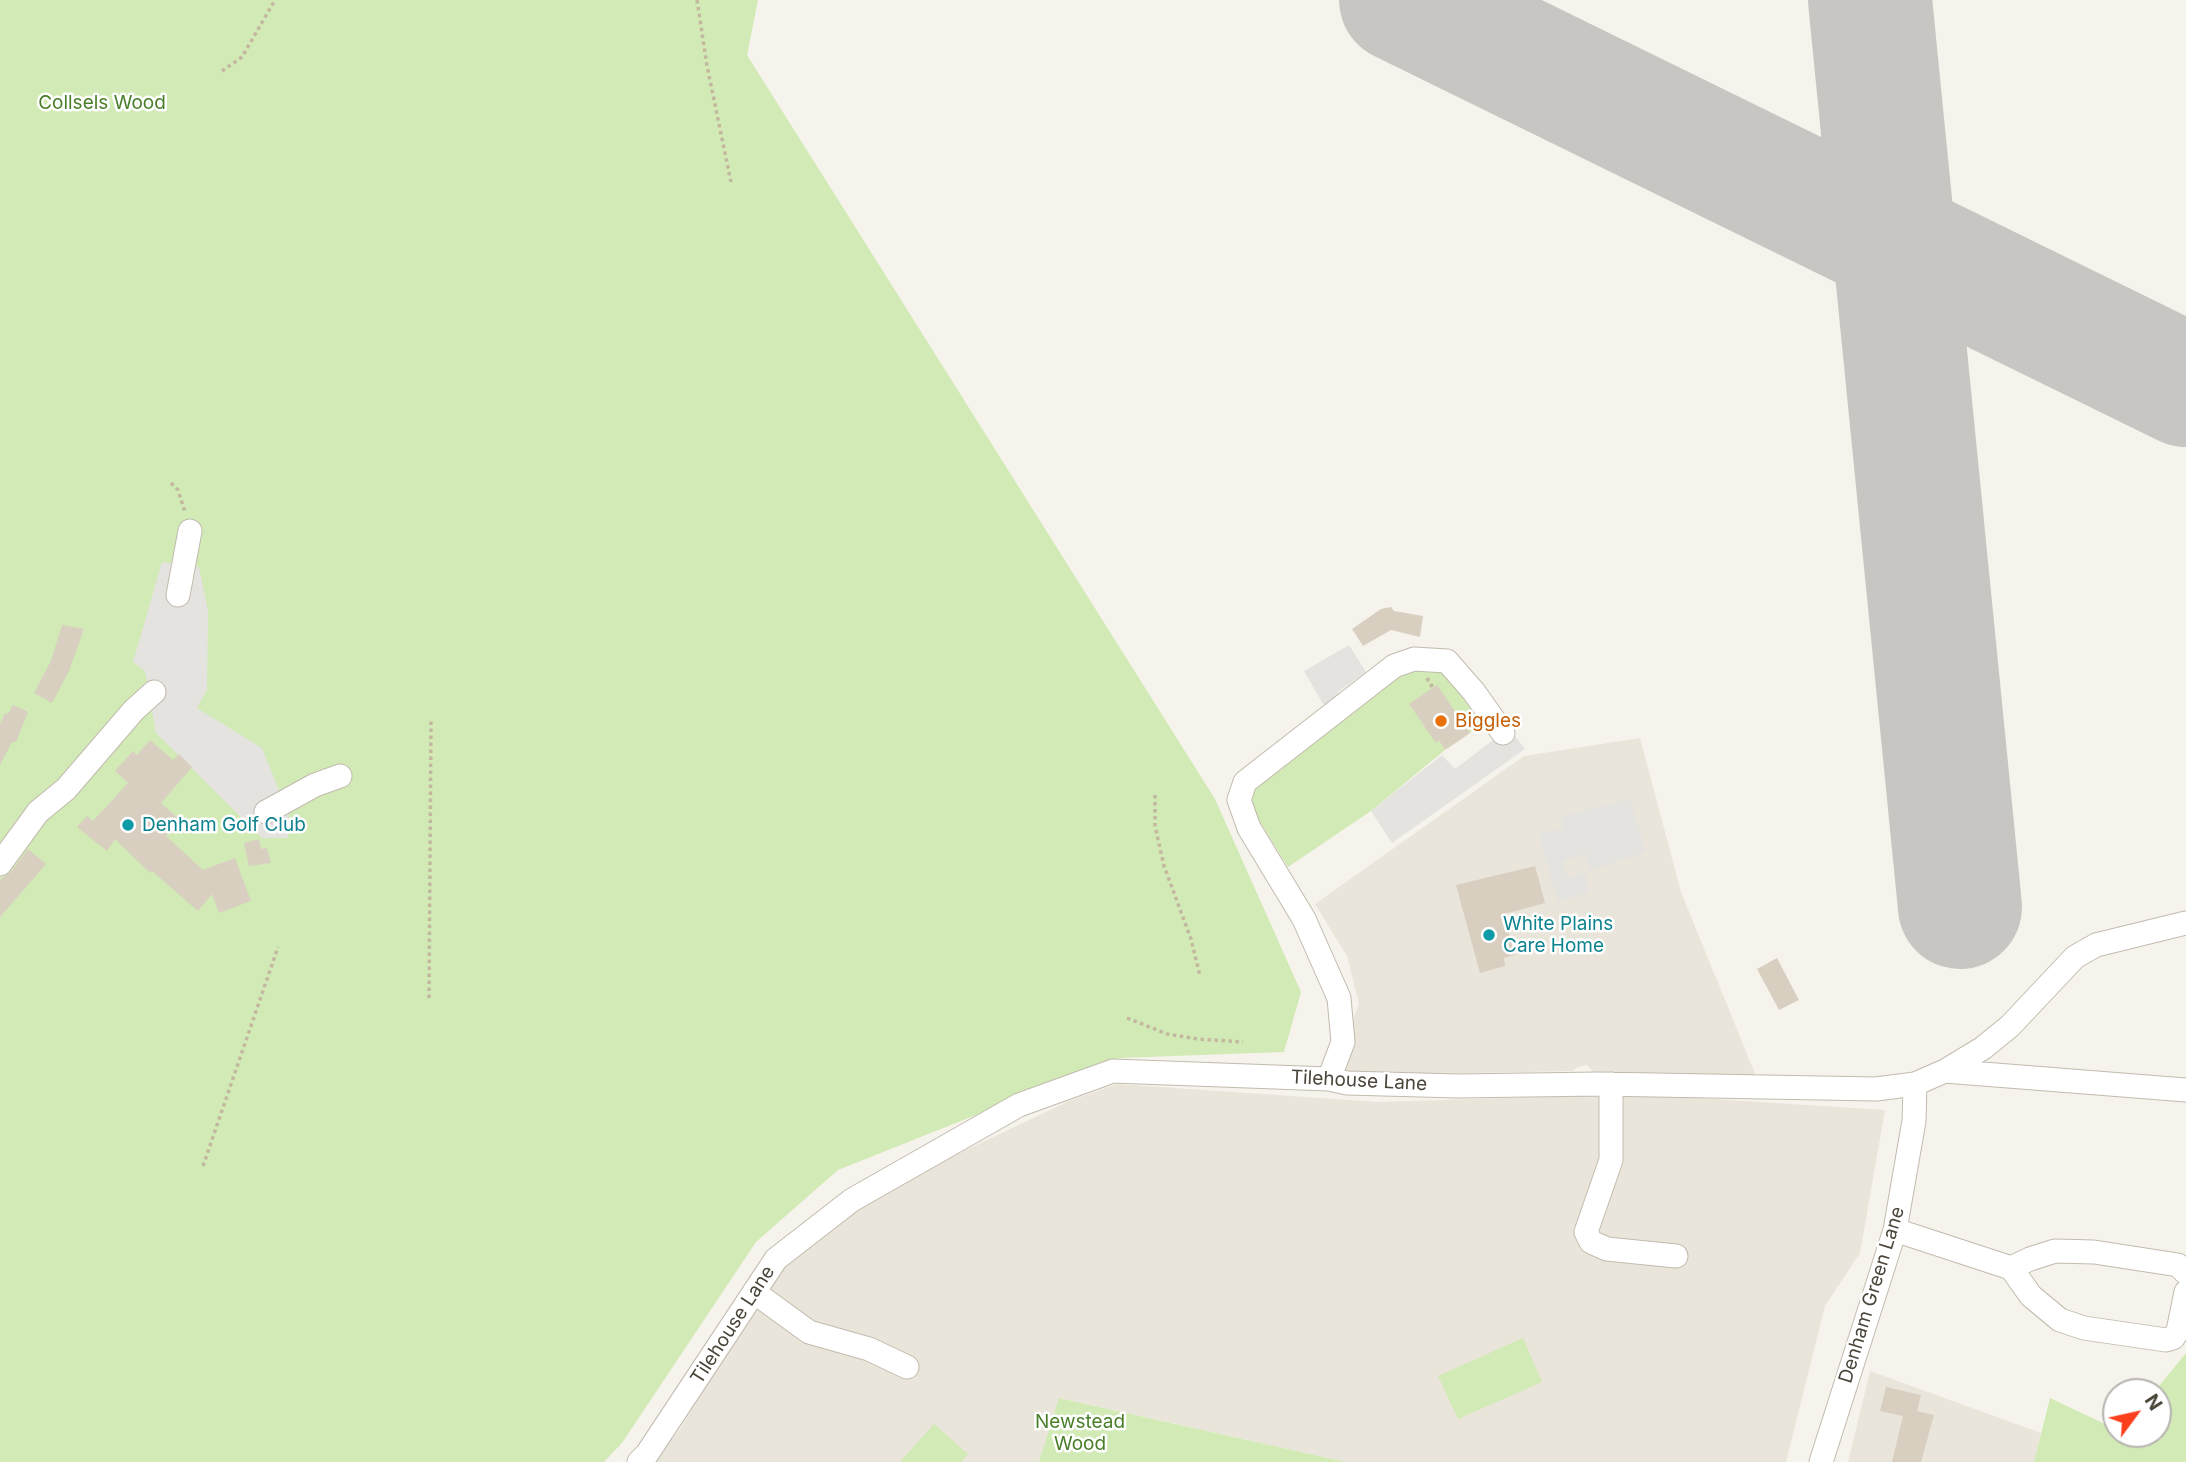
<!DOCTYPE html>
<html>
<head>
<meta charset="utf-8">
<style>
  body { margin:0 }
  #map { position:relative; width:2186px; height:1462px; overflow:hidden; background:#f6f3ec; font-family:Inter,sans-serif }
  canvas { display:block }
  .north { position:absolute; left:2102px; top:1378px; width:70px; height:70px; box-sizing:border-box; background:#fff; border:2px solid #b7b4b0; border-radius:50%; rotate:57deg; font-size:19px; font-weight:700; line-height:28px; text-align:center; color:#4b4439 }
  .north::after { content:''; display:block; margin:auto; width:24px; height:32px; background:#fc3f1d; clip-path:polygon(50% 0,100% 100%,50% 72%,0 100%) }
</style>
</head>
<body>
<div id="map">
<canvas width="2186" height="1462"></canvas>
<div class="north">N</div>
</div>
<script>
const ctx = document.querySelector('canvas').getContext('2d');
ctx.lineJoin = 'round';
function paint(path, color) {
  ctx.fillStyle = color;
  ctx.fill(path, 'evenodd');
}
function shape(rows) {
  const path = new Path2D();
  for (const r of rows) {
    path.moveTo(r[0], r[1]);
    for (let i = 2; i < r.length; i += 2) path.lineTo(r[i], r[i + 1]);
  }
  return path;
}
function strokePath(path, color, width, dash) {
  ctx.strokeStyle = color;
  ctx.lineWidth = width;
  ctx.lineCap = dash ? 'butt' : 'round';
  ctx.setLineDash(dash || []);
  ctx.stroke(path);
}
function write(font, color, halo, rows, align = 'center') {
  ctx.font = font + ' Inter,sans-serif';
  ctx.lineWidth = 5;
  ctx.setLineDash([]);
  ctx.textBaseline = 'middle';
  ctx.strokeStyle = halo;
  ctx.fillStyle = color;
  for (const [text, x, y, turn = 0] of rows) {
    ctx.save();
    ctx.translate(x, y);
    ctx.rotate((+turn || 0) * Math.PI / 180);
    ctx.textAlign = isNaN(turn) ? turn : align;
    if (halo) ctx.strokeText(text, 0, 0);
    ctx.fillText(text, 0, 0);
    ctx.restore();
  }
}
paint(shape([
  [1640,738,1681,892,1756,1076,1593,1072,1587,1065,1578,1067,1573,1071,1365,1075,1334,1071,1359,1004,1347,956,1315,904,1524,756],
  [1117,1084,1378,1102,1634,1094,1885,1110,1860,1253,1825,1306,1786,1462,1346,1462,1060,1398,1039,1462,654,1462,680,1429,779,1263,905,1179,1069,1101],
  [1870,1371,2041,1433,2034,1462,1848,1462]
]), '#eae5da');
paint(shape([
  [0,0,758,0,747,55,1215,799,1301,992,1284,1052,1119,1058,838,1170,756,1242,622,1443,604,1462,0,1462],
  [1440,666,1483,716,1481,725,1445,750,1371,811,1288,867,1257,817,1252,800,1253,782,1400,668],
  [1523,1338,1542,1382,1458,1419,1438,1376],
  [2186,1353,2186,1462,2034,1462,2050,1398,2109,1426,2116,1423,2116,1434,2158,1434,2158,1392,2154,1392],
  [1059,1398,1346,1462,1039,1462],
  [934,1424,968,1454,961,1462,900,1462]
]), '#d2eab5');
paint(shape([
  [162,562,199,567,208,611,207,690,197,708,262,748,289,815,288,838,262,838,156,733,145,671,133,662],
  [1349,645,1366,672,1338,692,1342,699,1326,709,1304,671],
  [1509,728,1525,749,1392,843,1371,811,1442,755,1455,769],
  [1630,799,1646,852,1590,871,1585,854,1563,861,1568,878,1585,873,1589,892,1558,902,1538,833,1563,829,1561,816]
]), '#e5e3e0');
strokePath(shape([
  [1401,0,2186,385],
  [1870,0,1960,907]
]), '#c8c6c3', 124);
paint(shape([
  [1391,607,1394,611,1423,616,1420,637,1391,630,1363,646,1352,629,1381,609],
  [62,625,84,629,69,671,52,703,34,693,51,661],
  [1437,685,1470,733,1445,750,1439,740,1436,743,1409,704],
  [13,705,28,712,16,742,12,742,0,765,0,724,5,713,8,714],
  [150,740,173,760,179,754,192,767,161,803,180,820,166,836,203,870,235,858,251,901,219,913,212,894,198,911,152,871,150,873,115,839,107,851,77,827,87,816,93,821,128,783,115,771,133,751,137,755],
  [259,839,261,849,267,848,271,863,249,866,244,843],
  [28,849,46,864,0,917,0,880,11,872],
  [1535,866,1545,903,1504,914,1515,955,1504,958,1505,966,1480,973,1456,885],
  [1777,958,1799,1000,1779,1010,1757,969],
  [1886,1387,1921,1395,1917,1411,1934,1415,1921,1462,1892,1462,1903,1416,1880,1411]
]), '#d8cfc1');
const minor = shape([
  [178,595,190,531],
  [266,812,315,785,340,776],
  [0,864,38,812,66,789,134,710,154,692],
  [1945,1071,2186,1090],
  [1329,1079,1343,1042,1339,998,1304,919,1249,828,1239,800,1245,782,1394,666,1414,659,1447,661,1474,692,1503,733],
  [1611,1084,1611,1160,1586,1232,1591,1242,1607,1249,1676,1256],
  [1895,1230,2011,1268,2031,1296,2060,1320,2084,1328,2166,1340,2173,1338,2178,1331,2186,1292],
  [2011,1268,2030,1259,2055,1251,2094,1252,2178,1265,2186,1273],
  [754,1292,809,1332,869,1349,907,1367],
  [639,1462,647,1454,776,1259,852,1200,1019,1105,1113,1071,1329,1079,1347,1083,1458,1086,1599,1084,1876,1089,1915,1084,1945,1071,1983,1048,2010,1026,2075,957,2096,945,2186,923],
  [1821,1462,1895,1230,1914,1121,1915,1084]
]);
strokePath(minor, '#c2bbae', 25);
strokePath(shape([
  [697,0,707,66,731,182],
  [222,71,242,57,275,0],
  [171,483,178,490,185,512],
  [1427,678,1433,688],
  [1155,795,1155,826,1164,866,1191,939,1200,976],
  [429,998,431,719],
  [1127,1018,1167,1034,1198,1039,1243,1042],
  [203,1166,278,947]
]), '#c4b79f', 3.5, [3.5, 3.5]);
strokePath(minor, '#fff', 23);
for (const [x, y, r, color] of [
  [1441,721,7,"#e8710a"],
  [128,825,7,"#0f9aa8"],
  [1489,935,7,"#0f9aa8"]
]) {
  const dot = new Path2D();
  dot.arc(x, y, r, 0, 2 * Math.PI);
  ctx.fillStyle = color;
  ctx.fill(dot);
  strokePath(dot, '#fff', 2.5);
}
write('19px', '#4a7f2a', '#fff', [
  ["Collsels Wood",102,103],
  ["Newstead",1080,1422],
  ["Wood",1080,1444]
]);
write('19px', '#c56008', '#fff', [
  ["Biggles",1455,721]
], 'left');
write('19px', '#0d838f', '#fff', [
  ["Denham Golf Club",142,825],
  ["White Plains",1503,924],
  ["Care Home",1503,946]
], 'left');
write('19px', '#4b4439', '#fff', [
  ["Tilehouse Lane",1359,1081,3],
  ["Denham Green Lane",1872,1295,-73],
  ["Tilehouse Lane",733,1325,-57]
]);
</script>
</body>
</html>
